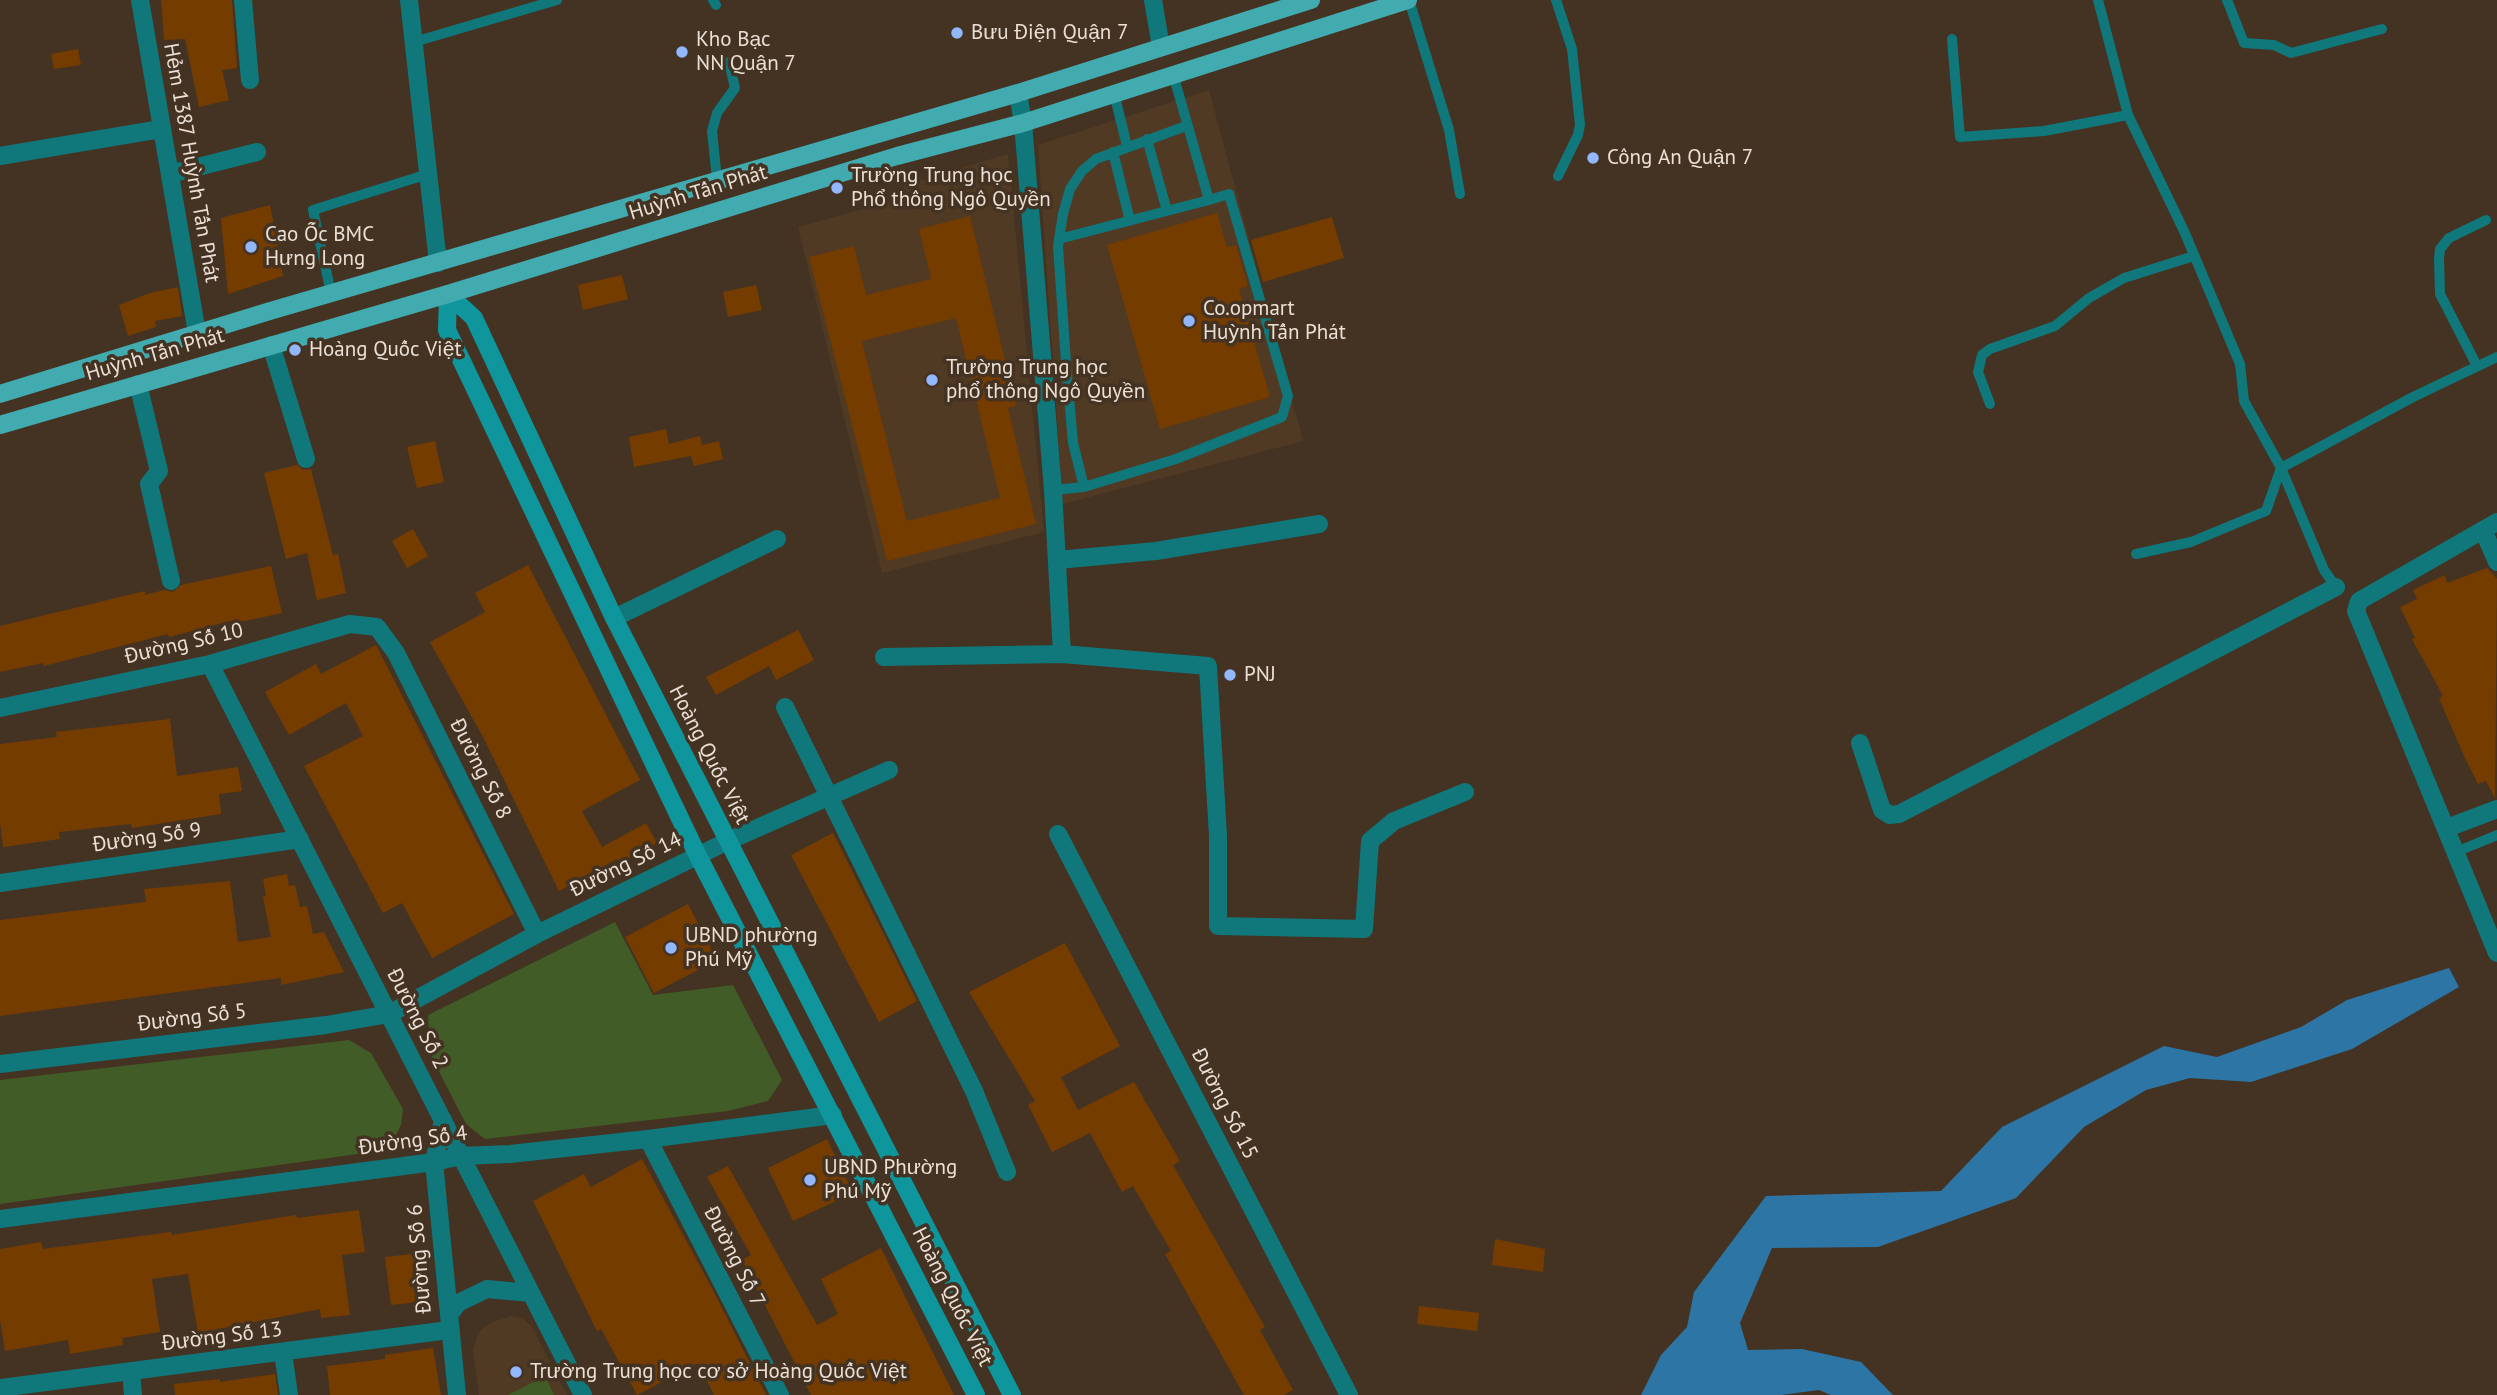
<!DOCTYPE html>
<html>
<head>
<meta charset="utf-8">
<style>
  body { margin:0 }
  canvas { display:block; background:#443222 }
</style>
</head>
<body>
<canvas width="2497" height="1395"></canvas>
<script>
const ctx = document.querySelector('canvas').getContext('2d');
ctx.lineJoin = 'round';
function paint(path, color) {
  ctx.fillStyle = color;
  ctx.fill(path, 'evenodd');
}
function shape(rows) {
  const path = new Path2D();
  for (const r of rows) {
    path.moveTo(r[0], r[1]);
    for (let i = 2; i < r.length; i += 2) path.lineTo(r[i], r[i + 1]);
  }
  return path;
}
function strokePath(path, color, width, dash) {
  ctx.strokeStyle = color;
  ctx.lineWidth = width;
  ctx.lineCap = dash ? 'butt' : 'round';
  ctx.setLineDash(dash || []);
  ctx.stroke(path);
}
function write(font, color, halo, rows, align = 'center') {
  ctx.font = font + ' "PT Sans",sans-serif';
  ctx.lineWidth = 7;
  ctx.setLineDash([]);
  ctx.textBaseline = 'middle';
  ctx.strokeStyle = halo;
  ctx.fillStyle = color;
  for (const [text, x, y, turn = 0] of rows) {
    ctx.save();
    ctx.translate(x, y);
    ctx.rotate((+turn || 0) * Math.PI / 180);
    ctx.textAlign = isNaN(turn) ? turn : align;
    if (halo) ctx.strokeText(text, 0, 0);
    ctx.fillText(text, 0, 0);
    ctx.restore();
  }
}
paint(shape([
  [1209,90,1303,441,1063,504,1038,145],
  [1008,154,1044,532,882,573,798,227,897,200,904,185],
  [511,1316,522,1318,532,1327,567,1395,479,1395,473,1350,479,1332,490,1323]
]), '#503a24');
paint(shape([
  [615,922,653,995,733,985,782,1080,768,1101,728,1111,485,1139,466,1124,430,1054,428,1015],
  [349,1040,371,1053,403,1109,401,1125,393,1141,379,1151,0,1204,0,1080],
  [545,1376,554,1395,508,1395]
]), '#415c26');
paint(shape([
  [2449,968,2459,987,2352,1049,2251,1082,2190,1078,2146,1090,2084,1127,2016,1198,1878,1247,1772,1248,1740,1323,1748,1350,1802,1349,1861,1362,1893,1395,1831,1395,1819,1390,1781,1395,1641,1395,1661,1355,1687,1327,1694,1292,1766,1196,1941,1191,2002,1127,2164,1046,2217,1057,2301,1027,2347,1000]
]), '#2d75a4');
paint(shape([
  [161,0,232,0,237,68,222,70,229,100,199,107,185,39,164,40],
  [78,49,81,65,54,69,51,54],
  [270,205,283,276,228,294,221,218],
  [1217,213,1227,247,1236,245,1248,286,1239,289,1270,397,1160,429,1107,245],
  [970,216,1016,406,1008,408,1036,524,887,561,809,257,854,246,866,295,931,279,919,229],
  [956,318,1000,498,907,521,862,341],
  [1332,217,1344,258,1263,282,1251,240],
  [622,275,628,299,583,310,578,285],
  [756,285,762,310,728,317,723,292],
  [178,287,182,316,155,321,156,327,128,336,119,305,150,293],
  [666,429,669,444,700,436,702,445,719,441,723,459,694,466,691,456,634,467,629,437],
  [435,441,444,482,417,488,407,447],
  [297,465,303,470,311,469,333,555,338,554,346,593,317,600,307,553,286,559,264,473],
  [413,529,428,556,407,568,392,541],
  [528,565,640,780,582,811,602,847,646,823,657,843,620,863,617,859,559,891,483,737,430,642,485,612,475,593],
  [271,566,282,613,231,624,230,621,169,637,168,634,44,666,43,663,0,672,0,626,145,591,145,595,164,590,173,592,181,585],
  [2487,568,2497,579,2495,798,2486,781,2478,784,2464,756,2439,698,2443,696,2412,639,2415,638,2400,607,2417,599,2413,590,2445,575,2447,583],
  [798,630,814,660,776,680,769,666,716,695,706,677],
  [376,645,514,914,432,958,402,903,383,913,304,766,363,736,346,703,289,735,265,692,316,664,321,674],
  [170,719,177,776,238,767,242,791,219,794,221,814,132,828,131,824,59,832,60,839,3,847,0,822,0,744,57,737,56,732],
  [833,833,917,1001,879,1022,791,855],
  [287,874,289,886,295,885,300,907,307,906,313,934,324,932,344,972,281,985,281,978,0,1016,0,920,146,902,144,889,230,881,238,942,271,937,263,897,266,896,263,879],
  [688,904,717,960,654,993,625,937],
  [1065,943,1120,1046,1061,1077,1078,1110,1134,1082,1180,1161,1173,1165,1265,1327,1260,1330,1293,1390,1284,1395,1244,1395,1165,1254,1171,1251,1133,1186,1122,1192,1090,1133,1052,1152,1028,1105,1035,1101,969,992],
  [827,1139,853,1193,793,1221,768,1168],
  [642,1159,715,1294,766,1395,714,1395,698,1363,637,1395,601,1329,597,1331,533,1201,584,1174,591,1187],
  [728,1166,817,1325,838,1314,821,1279,881,1248,954,1395,811,1395,742,1260,751,1255,707,1177],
  [359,1210,365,1252,342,1255,350,1315,321,1318,320,1309,198,1333,188,1274,152,1279,160,1332,122,1338,123,1345,70,1354,68,1340,5,1351,0,1320,0,1249,41,1242,43,1249,171,1232,172,1235,296,1215,297,1218],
  [1495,1239,1545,1249,1543,1272,1492,1265],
  [421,1253,427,1301,391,1305,385,1257],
  [1419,1306,1479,1313,1477,1331,1417,1324],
  [433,1348,441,1395,330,1395,327,1366,385,1359,385,1355],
  [275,1374,278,1395,175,1395,174,1384,220,1379,220,1382]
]), '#753c00');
strokePath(shape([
  [713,0,716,5],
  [1409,0,1449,130,1460,194],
  [1556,0,1572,49,1580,125,1578,135,1558,176],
  [2098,0,2128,115,2184,231,2240,364,2244,401,2281,468,2324,570,2336,587],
  [2227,0,2244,43,2274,45,2291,53,2382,29],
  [1952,39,1960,137,2044,131,2128,115],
  [414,42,557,0],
  [1173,74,1209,200,1229,194,1288,396,1282,417,1176,459,1084,487,1073,443,1066,363,1058,246,1063,214,1070,189,1082,171,1096,159,1186,126],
  [1114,93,1127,146],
  [1147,139,1167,211],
  [1113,152,1130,221],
  [717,180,712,131,717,113,735,88,729,62],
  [1059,239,1209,200],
  [331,293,313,210,428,174],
  [2477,366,2440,294,2439,259,2440,249,2449,238,2486,220],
  [1990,404,1978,372,1982,355,1990,349,2055,326,2089,298,2124,278,2194,256],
  [1053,490,1084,487],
  [2136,554,2191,542,2266,511,2281,468,2413,397,2497,357],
  [2456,852,2497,835]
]), '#10777b', 10);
strokePath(shape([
  [140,0,197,333],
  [243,0,250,80],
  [1153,0,1161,47],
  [1018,93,1023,123,1053,490,1062,654],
  [0,156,161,129],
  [170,174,257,152],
  [271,345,306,459],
  [138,384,159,471,149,484,171,581],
  [2497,522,2359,601,2356,611,2497,953],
  [2483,530,2497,562],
  [1057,560,1156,551,1319,524],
  [614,618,777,539],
  [884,657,1062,654,1208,666,1218,836,1218,926,1364,929,1370,841,1394,821,1465,792],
  [210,664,583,1395],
  [785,707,974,1091,1007,1172],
  [0,708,210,664,350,624,377,627,396,653,537,934],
  [1860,743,1882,810,1890,815,1899,814,2336,587],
  [2447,828,2497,809],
  [1058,834,1349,1395],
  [0,883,300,839],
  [0,1064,326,1025,389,1014,537,934,728,841,889,770],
  [443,1120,434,1162,457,1395],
  [648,1139,780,1395],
  [0,1219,434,1162,461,1156,510,1154,648,1139,833,1115],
  [449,1315,458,1303,487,1289,531,1293],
  [283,1352,289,1395],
  [131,1371,133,1395],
  [0,1388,449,1330]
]), '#10777b', 18);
strokePath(shape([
  [409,0,438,263]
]), '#10777b', 18);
strokePath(shape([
  [448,294,474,318,614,618,1012,1395],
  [448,294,447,330,698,856,976,1395]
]), '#0e969c', 18);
strokePath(shape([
  [0,394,270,311,1018,93,1311,0],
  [0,425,448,294,897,156,1023,123,1408,0]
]), '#41abb0', 18);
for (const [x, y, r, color] of [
  [957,33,7,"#92b7fd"],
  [682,52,7,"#92b7fd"],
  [1593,158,7,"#92b7fd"],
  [837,188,7,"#92b7fd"],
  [251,247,7,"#92b7fd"],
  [1189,321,7,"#92b7fd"],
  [295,350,7,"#92b7fd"],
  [932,380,7,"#92b7fd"],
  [1230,675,7,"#92b7fd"],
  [671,948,7,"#92b7fd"],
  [810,1180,7,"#92b7fd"],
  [516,1372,7,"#92b7fd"]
]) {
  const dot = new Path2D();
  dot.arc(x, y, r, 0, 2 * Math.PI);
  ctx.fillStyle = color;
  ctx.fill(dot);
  strokePath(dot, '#443222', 2.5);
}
write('21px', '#ebe0d6', '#443222', [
  ["Bưu Điện Quận 7",971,33],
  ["Kho Bạc",696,40],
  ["NN Quận 7",696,64],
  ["Công An Quận 7",1607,158],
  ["Trường Trung học",851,176],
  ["Phổ thông Ngô Quyền",851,200],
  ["Cao Ốc BMC",265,235],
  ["Hưng Long",265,259],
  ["Co.opmart",1203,309],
  ["Huỳnh Tấn Phát",1203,333],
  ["Hoàng Quốc Việt",309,350],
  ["Trường Trung học",946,368],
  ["phổ thông Ngô Quyền",946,392],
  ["PNJ",1244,675],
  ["UBND phường",685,936],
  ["Phú Mỹ",685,960],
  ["UBND Phường",824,1168],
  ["Phú Mỹ",824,1192],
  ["Trường Trung học cơ sở Hoàng Quốc Việt",530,1372]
], 'left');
write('21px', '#ebe0d6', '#443222', [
  ["Hẻm 1387 Huỳnh Tấn Phát",191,163,80],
  ["Huỳnh Tấn Phát",698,193,-17],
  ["Huỳnh Tấn Phát",155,355,-16],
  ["Đường Số 10",184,644,-13],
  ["Hoàng Quốc Việt",709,755,63],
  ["Đường Số 8",480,769,63],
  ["Đường Số 9",147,838,-8],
  ["Đường Số 14",626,865,-26],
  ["Đường Số 5",192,1018,-7],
  ["Đường Số 2",417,1019,63],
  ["Đường Số 15",1224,1104,63],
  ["Đường Số 4",413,1141,-8],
  ["Đường Số 7",734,1257,63],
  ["Đường Số 6",420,1259,-95],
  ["Hoàng Quốc Việt",952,1297,63],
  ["Đường Số 13",222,1337,-7]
]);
</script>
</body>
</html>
